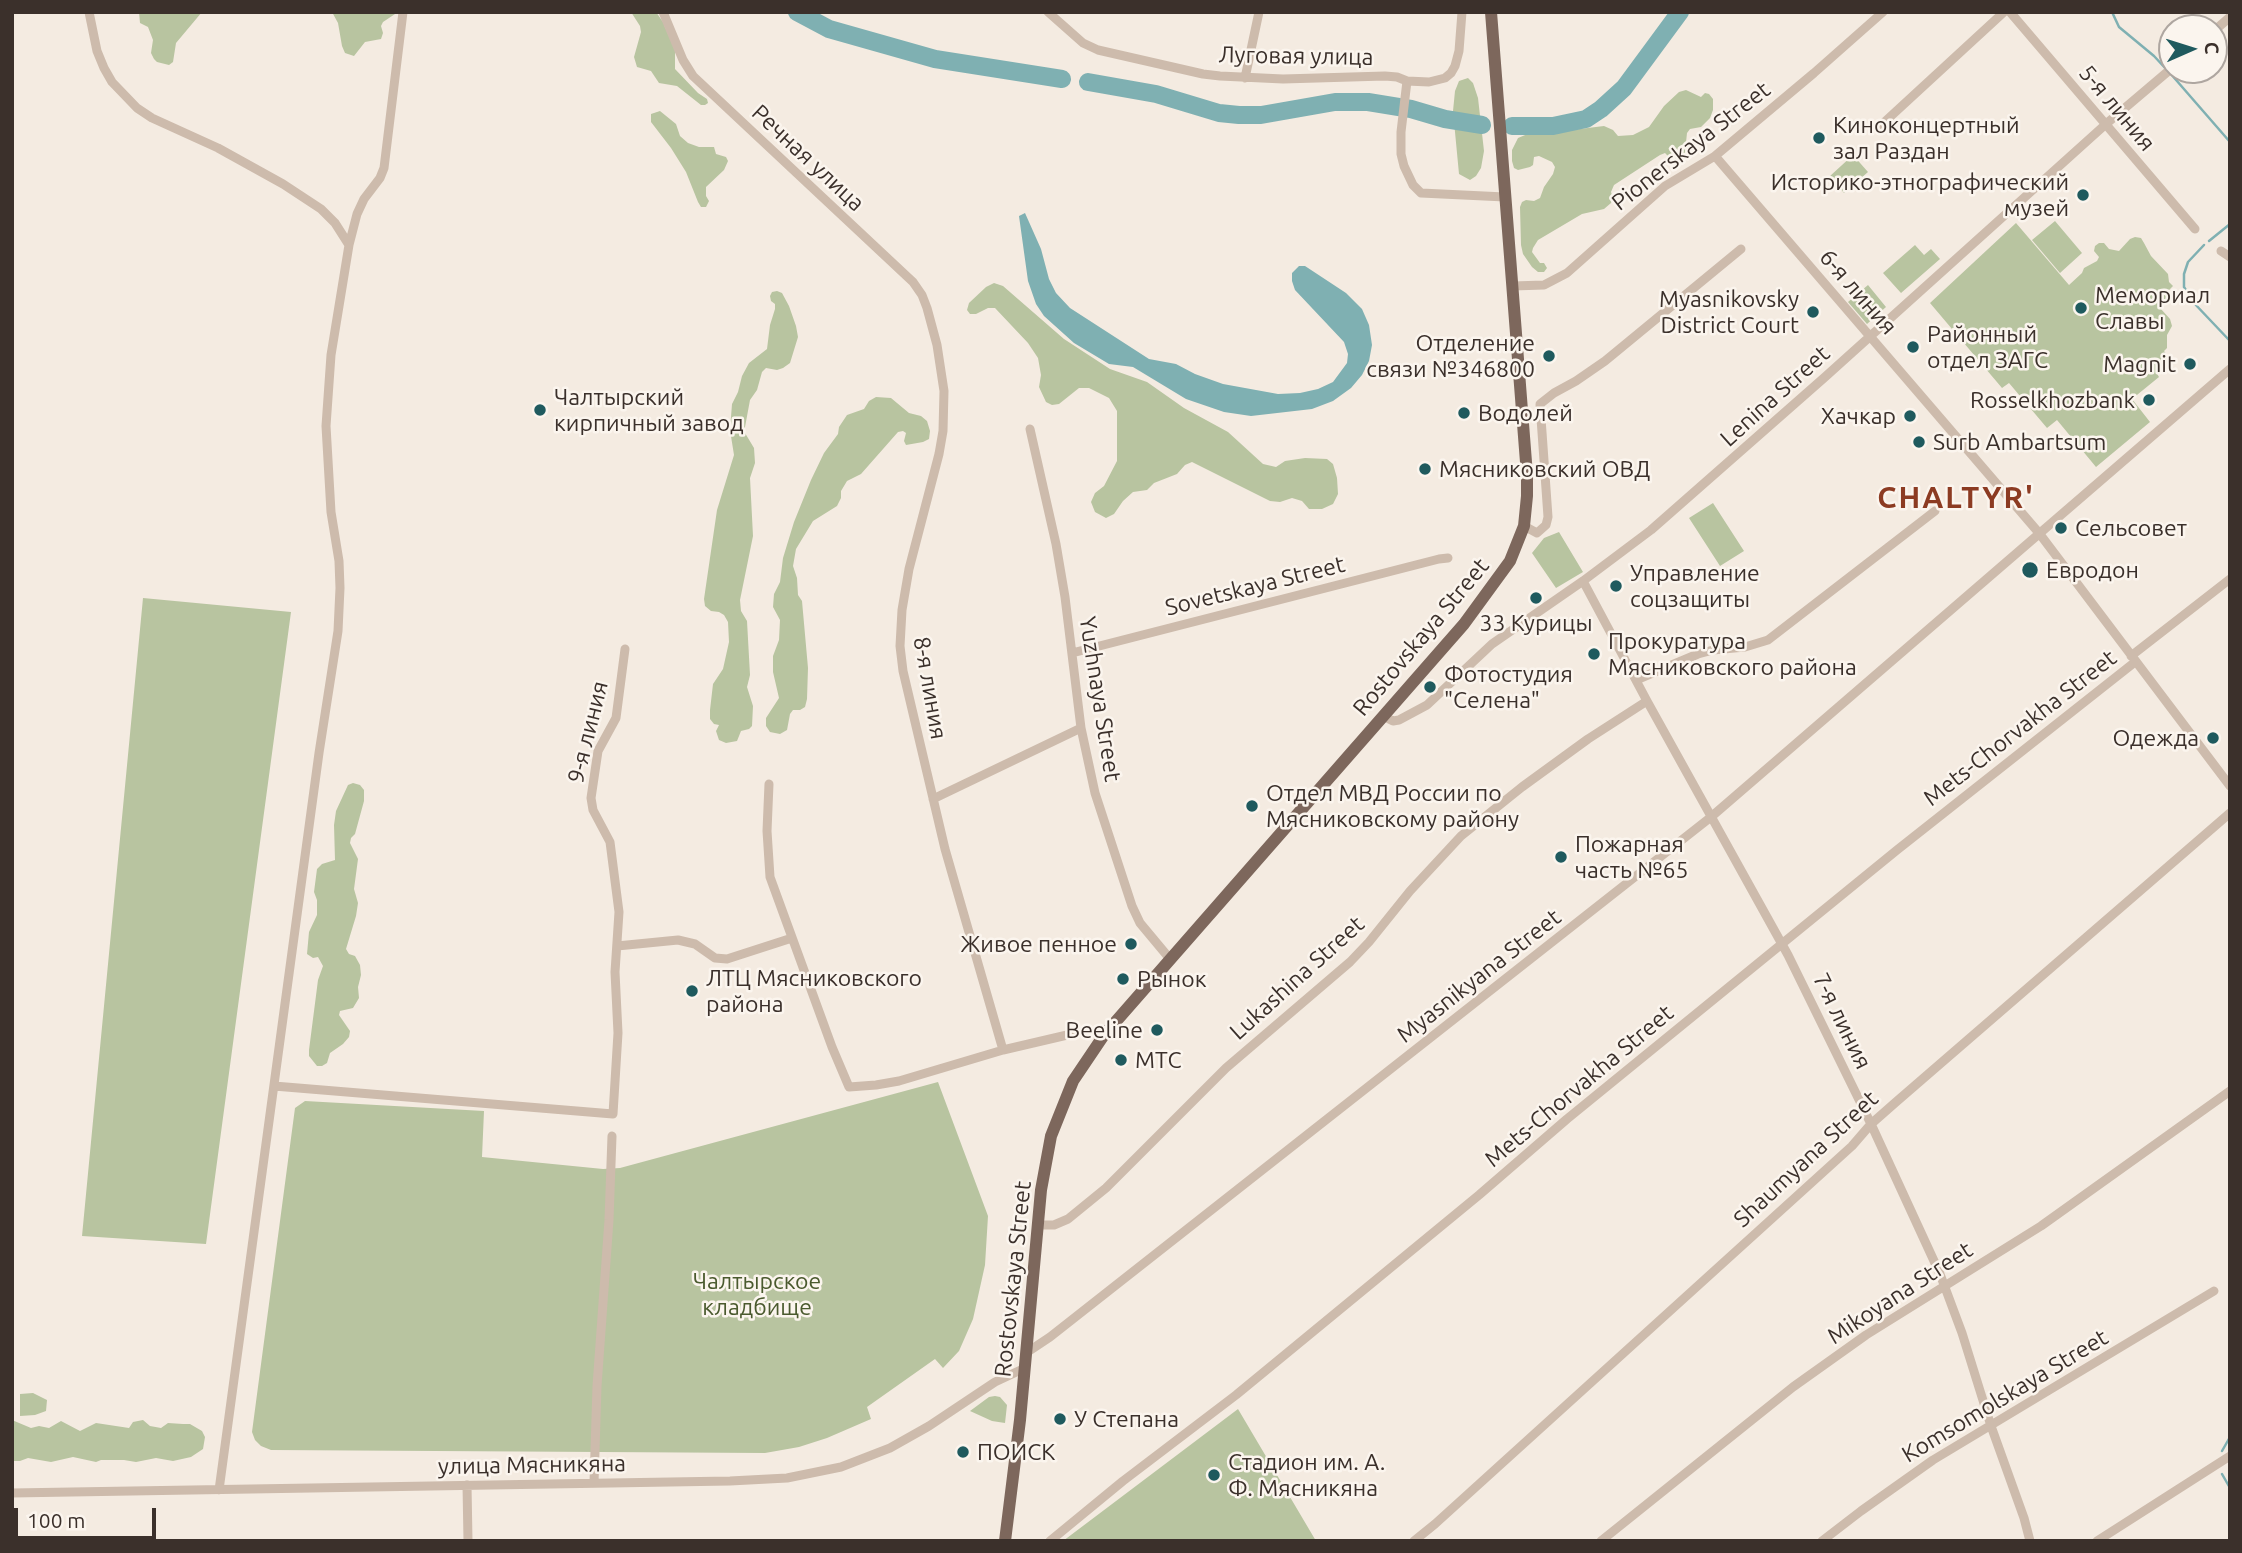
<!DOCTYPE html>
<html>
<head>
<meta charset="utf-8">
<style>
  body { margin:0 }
  #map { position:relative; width:2242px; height:1553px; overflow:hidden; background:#f4ebe1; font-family:Ubuntu,sans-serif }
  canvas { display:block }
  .frame { position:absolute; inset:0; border:14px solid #3b302b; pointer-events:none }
  .north { position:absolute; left:2158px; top:14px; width:70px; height:70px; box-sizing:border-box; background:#fbf5ee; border:2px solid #aea6a0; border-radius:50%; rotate:87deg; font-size:19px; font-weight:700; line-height:28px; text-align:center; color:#3b302b }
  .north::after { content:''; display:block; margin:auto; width:24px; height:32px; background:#1f5a5e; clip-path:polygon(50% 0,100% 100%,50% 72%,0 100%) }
  .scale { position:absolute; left:14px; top:1508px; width:142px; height:32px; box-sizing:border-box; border:4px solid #3b302b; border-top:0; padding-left:9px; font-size:21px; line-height:24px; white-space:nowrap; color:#3b302b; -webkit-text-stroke:5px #fbf5ee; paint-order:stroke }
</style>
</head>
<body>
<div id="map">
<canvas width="2242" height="1553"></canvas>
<div class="frame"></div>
<div class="north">С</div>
<div class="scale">100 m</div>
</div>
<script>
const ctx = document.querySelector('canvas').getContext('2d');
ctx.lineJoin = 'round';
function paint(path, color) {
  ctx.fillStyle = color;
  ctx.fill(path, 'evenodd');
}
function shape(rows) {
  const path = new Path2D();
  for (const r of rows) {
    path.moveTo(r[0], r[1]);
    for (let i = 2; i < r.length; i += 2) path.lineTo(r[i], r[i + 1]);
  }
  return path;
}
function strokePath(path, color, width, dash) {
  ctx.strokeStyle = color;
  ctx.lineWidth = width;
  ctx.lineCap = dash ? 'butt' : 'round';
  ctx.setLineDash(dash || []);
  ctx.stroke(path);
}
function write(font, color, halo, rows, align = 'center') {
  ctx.font = font + ' Ubuntu,sans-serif';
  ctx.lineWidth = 5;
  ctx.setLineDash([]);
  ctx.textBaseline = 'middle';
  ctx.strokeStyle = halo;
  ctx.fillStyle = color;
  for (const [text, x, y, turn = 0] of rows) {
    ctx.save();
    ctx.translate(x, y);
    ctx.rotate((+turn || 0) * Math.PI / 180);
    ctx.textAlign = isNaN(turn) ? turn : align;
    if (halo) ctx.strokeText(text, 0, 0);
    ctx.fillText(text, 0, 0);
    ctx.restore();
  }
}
paint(shape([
  [139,12,202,12,176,43,173,62,169,65,157,62,154,59,151,53,153,40,148,27,140,23],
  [332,12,398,12,383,22,381,26,383,33,381,39,365,42,354,56,345,53,342,46,338,23],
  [631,12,656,12,663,22,675,50,675,69,698,93,707,99,708,103,705,105,701,105,677,86,659,83,651,71,637,67,634,57,641,32,640,26],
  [1468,78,1473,83,1478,98,1484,151,1481,168,1476,176,1470,180,1459,174,1453,111,1455,91,1459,81],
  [1686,90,1701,97,1705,93,1709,94,1713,99,1713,110,1710,118,1701,127,1690,129,1687,133,1685,152,1682,157,1677,160,1671,159,1665,153,1660,155,1614,185,1611,192,1613,198,1611,203,1604,209,1582,214,1538,240,1533,248,1532,252,1540,263,1544,263,1547,268,1544,272,1538,272,1532,267,1523,254,1521,245,1520,207,1522,202,1526,200,1534,201,1540,198,1544,187,1553,174,1555,167,1552,162,1539,156,1534,157,1533,165,1530,167,1518,170,1514,168,1512,161,1512,150,1518,138,1530,133,1539,134,1604,126,1613,130,1618,136,1633,135,1649,127,1664,106,1679,92],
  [660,111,676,124,680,136,688,143,699,147,714,147,716,154,726,157,728,161,724,170,706,187,706,196,709,201,706,207,701,207,698,202,686,172,671,148,651,122,651,114],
  [1853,155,1868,172,1844,193,1830,176],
  [2055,221,2082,253,2060,273,2032,240],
  [2016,223,2069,285,2082,273,2084,268,2097,261,2099,257,2094,251,2095,246,2099,243,2104,243,2109,249,2119,251,2130,239,2135,237,2141,238,2144,243,2151,256,2168,274,2169,282,2173,286,2168,291,2169,299,2160,306,2161,309,2170,319,2172,326,2167,335,2167,348,2164,351,2170,359,2156,372,2159,377,2132,399,2150,422,2096,467,2057,420,2047,428,2009,383,2002,388,1930,303],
  [1915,245,1924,255,1931,249,1940,259,1901,293,1883,273],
  [994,283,1003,286,1064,339,1110,369,1147,382,1184,408,1228,432,1263,464,1276,467,1285,461,1305,458,1327,459,1333,464,1337,478,1338,494,1333,504,1322,509,1309,509,1302,501,1292,498,1280,502,1270,501,1192,462,1185,465,1177,474,1154,483,1147,490,1133,492,1123,501,1114,514,1106,518,1095,512,1091,502,1095,493,1104,486,1117,461,1117,411,1109,398,1089,388,1079,388,1059,404,1052,405,1046,402,1039,387,1041,375,1038,358,1028,343,995,308,988,308,976,314,970,314,967,310,969,303,986,287],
  [1868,285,1886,307,1867,324,1848,302],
  [777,291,782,293,789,306,796,326,798,337,790,363,783,368,777,370,766,368,762,372,757,390,750,400,745,427,745,433,754,448,755,463,750,478,753,536,740,600,741,611,747,621,750,675,747,687,753,706,752,726,749,729,741,731,737,741,726,743,719,740,716,731,719,725,714,724,710,719,710,710,713,684,723,669,729,642,728,622,724,615,719,612,711,611,705,606,704,599,717,510,734,455,730,430,732,404,738,392,742,376,749,363,767,349,770,325,775,309,775,304,771,301,770,296,772,292],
  [876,397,891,398,909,413,921,416,927,421,930,431,929,439,923,442,906,445,904,441,906,433,903,431,898,432,861,474,847,481,841,491,841,498,837,506,813,521,796,549,793,566,797,578,798,595,802,601,808,668,807,699,805,707,800,710,793,710,790,714,787,730,780,734,770,732,766,726,766,718,779,698,773,672,773,656,779,640,780,620,773,607,774,594,780,582,783,558,794,522,811,480,824,453,838,434,839,427,847,415,864,409,869,401],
  [1713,503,1744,551,1720,566,1689,518],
  [1559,532,1583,572,1556,588,1532,553,1544,538],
  [143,598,291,612,206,1244,82,1236],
  [353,783,360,785,364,790,364,801,355,834,351,838,350,843,358,859,354,889,358,903,356,916,346,949,349,954,355,956,360,965,361,975,358,987,359,998,353,1008,340,1011,339,1015,350,1031,349,1037,343,1044,330,1053,327,1063,322,1066,317,1066,309,1056,309,1050,318,980,323,966,318,957,313,958,307,954,309,932,317,915,317,900,314,892,317,869,322,864,335,860,334,825,336,811,348,785],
  [938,1082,988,1216,985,1265,973,1319,959,1351,943,1368,935,1359,867,1407,871,1419,827,1438,799,1447,765,1453,271,1450,261,1446,255,1440,252,1432,295,1108,305,1101,484,1111,482,1157,603,1169,620,1168],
  [33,1393,47,1400,46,1411,35,1415,20,1416,20,1394],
  [995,1396,1000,1397,1007,1405,1005,1423,992,1421,970,1411,989,1397],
  [1238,1409,1316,1541,1063,1541],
  [12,1420,31,1428,39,1426,49,1428,61,1421,80,1431,96,1423,129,1428,133,1422,143,1420,150,1426,161,1428,168,1423,183,1424,190,1424,202,1431,205,1437,203,1449,191,1457,173,1461,156,1458,136,1462,124,1460,101,1460,96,1462,73,1457,51,1462,28,1458,20,1461,12,1461]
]), '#b8c4a0');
paint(shape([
  [1025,213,1041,249,1049,279,1056,293,1070,308,1149,359,1176,364,1195,374,1223,384,1278,394,1300,393,1318,389,1333,382,1347,363,1348,354,1344,342,1295,290,1292,281,1292,273,1299,266,1305,266,1346,293,1362,309,1369,325,1372,345,1369,361,1362,375,1351,388,1333,401,1312,409,1251,416,1224,412,1186,399,1133,367,1109,364,1074,343,1044,316,1036,304,1028,281,1019,216]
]), '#7fb0b2');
strokePath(shape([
  [2112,12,2119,27,2154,56,2166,69],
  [2170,73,2230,142],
  [2209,241,2230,224],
  [2204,245,2188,262,2184,274,2184,287,2193,302,2230,341],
  [2222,1451,2230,1437],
  [2222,1474,2230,1488]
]), '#7fb0b2', 2.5);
strokePath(shape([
  [797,12,829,29,935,59,1062,79],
  [1088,82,1156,94,1219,113,1239,115,1261,115,1335,102,1368,102,1411,109,1445,119,1482,125],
  [1512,126,1553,126,1586,119,1601,109,1624,88,1680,12]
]), '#7fb0b2', 18);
strokePath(shape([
  [89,12,97,51,104,68,112,82,137,108,152,118,218,148,283,184,321,209,335,223,349,245],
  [663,12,683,60,693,76,913,282,922,295,927,308,937,345,944,391,943,431,939,454,909,569,902,610,900,646,903,671,945,849,1003,1050],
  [1048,12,1083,43,1098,50,1203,74,1220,76,1283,79,1385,76,1397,77,1407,81,1429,82,1445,78,1451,73,1455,66,1459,51,1462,12],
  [2010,12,2195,229],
  [2214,31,2230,17],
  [1245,78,1259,12],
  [1407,81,1401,132,1401,154,1404,166,1413,185,1421,193,1505,197],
  [1878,128,2004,12],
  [1715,156,2039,533,2230,786],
  [2221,251,2230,257],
  [1513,286,1544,285,1567,273,1665,186,1715,156,1814,73,1883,12],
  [1030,429,1056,544,1065,597,1081,728,1095,793,1132,906,1140,923,1170,959],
  [1524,526,1537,533,1546,525,1548,517,1540,404,1554,393,1576,381,1605,361,1741,249],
  [1583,581,1647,701,1788,955,1871,1124,1940,1274,1962,1333,1991,1426,2024,1518,2030,1541],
  [1072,653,1439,559,1448,558],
  [2131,656,2230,579],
  [1636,680,1698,654,1713,650,1745,647,1768,640,1935,511],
  [1383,716,1393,721,1399,720,1427,705,1492,644,1583,581,1651,530,1825,377,2106,124,2172,68],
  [769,784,767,831,770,877,832,1047,849,1087,876,1085,899,1081,1003,1050,1080,1032,1104,1035],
  [933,799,1081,728],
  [617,946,678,940,695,944,715,958,727,959,792,938],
  [274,1086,613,1114,618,1033,615,972,619,912,610,842,593,810,591,798,598,751,616,718,625,649],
  [1037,1225,1054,1225,1068,1219,1106,1188,1226,1068,1350,962,1369,942,1410,891,1461,836,1522,787,1588,739,1647,701],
  [1026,1353,1050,1337,1711,817,2230,369],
  [594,1483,597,1386,609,1220,612,1136],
  [467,1485,468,1541],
  [219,1490,319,753,338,631,340,588,339,561,331,512,326,426,331,355,349,245,357,214,364,199,380,178,384,168,403,12],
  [12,1493,730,1481,787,1478,841,1467,890,1448,929,1426,995,1382,1025,1368],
  [1050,1541,1123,1481,1236,1395,1479,1195,1567,1119,1897,850,2135,662],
  [1414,1541,1435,1524,1852,1146,1871,1124,1896,1102,2230,813],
  [1601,1541,1793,1387,1866,1335,2041,1226,2230,1091],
  [1822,1541,1861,1511,1933,1460,2214,1291],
  [2097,1541,2230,1456]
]), '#cdbbac', 9);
strokePath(shape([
  [1005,1541,1020,1420,1041,1190,1051,1136,1073,1081,1104,1035,1464,624,1510,561,1524,526,1527,496,1527,475,1491,12]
]), '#7d675c', 12);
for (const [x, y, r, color] of [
  [1819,138,7,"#1f5a5e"],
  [2083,195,7,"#1f5a5e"],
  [2081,308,7,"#1f5a5e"],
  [1813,312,7,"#1f5a5e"],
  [1913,347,7,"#1f5a5e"],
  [1549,356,7,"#1f5a5e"],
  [2190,364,7,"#1f5a5e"],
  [2149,400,7,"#1f5a5e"],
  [540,410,7,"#1f5a5e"],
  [1464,413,7,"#1f5a5e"],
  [1910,416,7,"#1f5a5e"],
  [1919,442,7,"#1f5a5e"],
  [1425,469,7,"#1f5a5e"],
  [2061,528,7,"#1f5a5e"],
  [2030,570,9,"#1f5a5e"],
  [1616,586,7,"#1f5a5e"],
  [1536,598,7,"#1f5a5e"],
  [1594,654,7,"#1f5a5e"],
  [1430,687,7,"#1f5a5e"],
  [2213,738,7,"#1f5a5e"],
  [1252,806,7,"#1f5a5e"],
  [1561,857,7,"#1f5a5e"],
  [1131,944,7,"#1f5a5e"],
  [1123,979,7,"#1f5a5e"],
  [692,991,7,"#1f5a5e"],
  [1157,1030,7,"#1f5a5e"],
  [1121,1060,7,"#1f5a5e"],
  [1060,1419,7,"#1f5a5e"],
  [963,1452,7,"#1f5a5e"],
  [1214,1475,7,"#1f5a5e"]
]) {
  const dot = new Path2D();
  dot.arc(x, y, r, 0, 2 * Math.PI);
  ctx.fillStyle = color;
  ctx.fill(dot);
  strokePath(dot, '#fbf5ee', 2.5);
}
write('23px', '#3b302b', '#fbf5ee', [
  ["Луговая улица",1296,56,1],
  ["5-я линия",2117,108,50],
  ["Pionerskaya Street",1691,146,-38],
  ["Речная улица",808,158,43],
  ["6-я линия",1858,292,49],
  ["Lenina Street",1775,396,-42],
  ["Sovetskaya Street",1255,586,-14],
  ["Rostovskaya Street",1421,637,-50],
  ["8-я линия",930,688,80],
  ["Yuzhnaya Street",1100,699,81],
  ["Mets-Chorvakha Street",2020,728,-38],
  ["9-я линия",588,732,-76],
  ["Myasnikyana Street",1479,976,-38],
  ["Lukashina Street",1297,978,-42],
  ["7-я линия",1842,1021,64],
  ["Mets-Chorvakha Street",1579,1086,-40],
  ["Shaumyana Street",1806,1159,-43],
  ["Rostovskaya Street",1013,1279,-84],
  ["Mikoyana Street",1900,1293,-33],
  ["Komsomolskaya Street",2005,1396,-31],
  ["улица Мясникяна",532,1465,-1]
]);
write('23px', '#3b302b', '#fbf5ee', [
  ["Киноконцертный",1833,125],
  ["зал Раздан",1833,151],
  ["Историко-этнографический",2069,182,"right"],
  ["музей",2069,208,"right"],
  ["Мемориал",2095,295],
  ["Славы",2095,321],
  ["Myasnikovsky",1799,299,"right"],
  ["District Court",1799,325,"right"],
  ["Районный",1927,334],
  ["отдел ЗАГС",1927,360],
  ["Отделение",1535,343,"right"],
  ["связи №346800",1535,369,"right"],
  ["Magnit",2176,364,"right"],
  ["Чалтырский",554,397],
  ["кирпичный завод",554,423],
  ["Rosselkhozbank",2135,400,"right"],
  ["Водолей",1478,413],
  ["Хачкар",1896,416,"right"],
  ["Surb Ambartsum",1933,442],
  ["Мясниковский ОВД",1439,469],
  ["Сельсовет",2075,528],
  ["Евродон",2046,570],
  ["Управление",1630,573],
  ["соцзащиты",1630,599],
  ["33 Курицы",1536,623,"center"],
  ["Прокуратура",1608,641],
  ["Мясниковского района",1608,667],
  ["Фотостудия",1444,674],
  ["\"Селена\"",1444,700],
  ["Одежда",2199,738,"right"],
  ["Отдел МВД России по",1266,793],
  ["Мясниковскому району",1266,819],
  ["Пожарная",1575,844],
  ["часть №65",1575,870],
  ["Живое пенное",1117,944,"right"],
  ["ЛТЦ Мясниковского",706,978],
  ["района",706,1004],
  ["Рынок",1137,979],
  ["Beeline",1143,1030,"right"],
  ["МТС",1135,1060],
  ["У Степана",1074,1419],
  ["ПОИСК",977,1452],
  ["Стадион им. А.",1228,1462],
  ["Ф. Мясникяна",1228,1488]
], 'left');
write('23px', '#4a5a2e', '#fbf5ee', [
  ["Чалтырское",757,1281],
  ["кладбище",757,1307]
]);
ctx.letterSpacing = '2px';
write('bold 30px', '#8c3b22', '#fbf5ee', [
  ["CHALTYR'",1956,498]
]);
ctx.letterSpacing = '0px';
</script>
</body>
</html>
